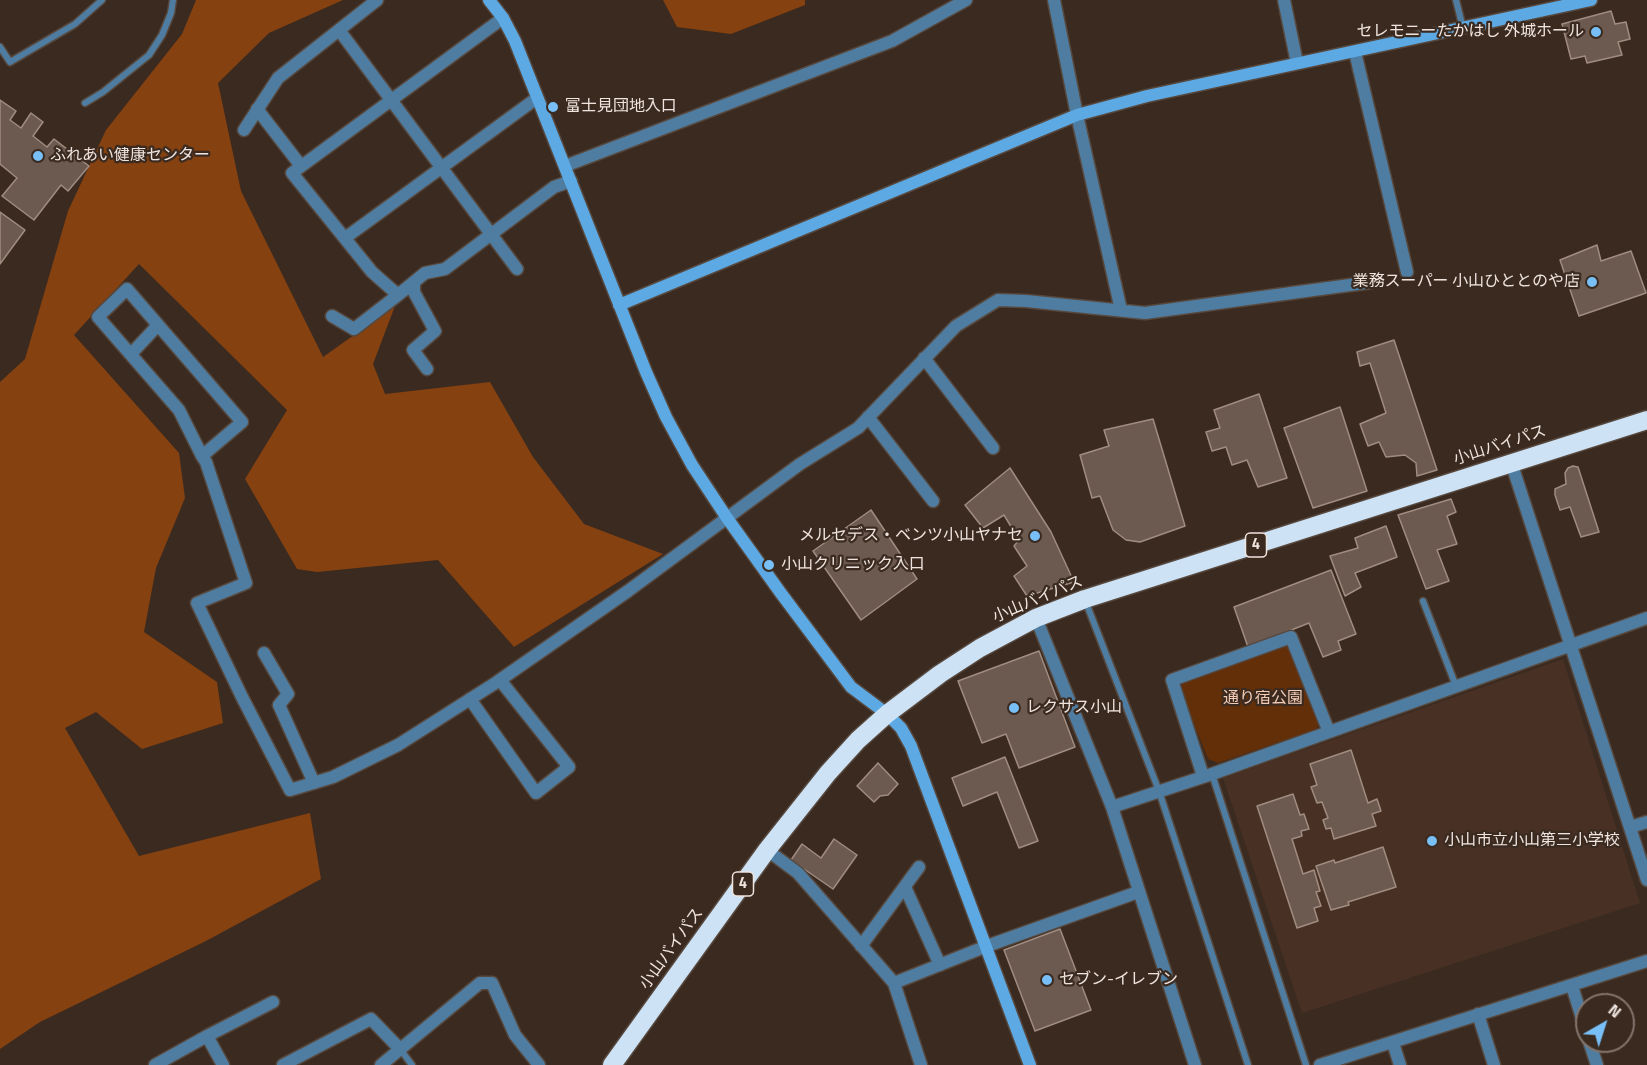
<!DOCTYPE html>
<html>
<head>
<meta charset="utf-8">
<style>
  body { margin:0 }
  #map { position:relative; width:1647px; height:1065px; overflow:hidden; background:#3a2a20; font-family:"Titillium Web",sans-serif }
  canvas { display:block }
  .north { position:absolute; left:1575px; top:993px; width:60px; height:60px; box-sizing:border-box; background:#3a2a20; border:2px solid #82746c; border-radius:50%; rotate:39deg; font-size:16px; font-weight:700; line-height:24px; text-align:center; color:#efe4de }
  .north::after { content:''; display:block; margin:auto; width:21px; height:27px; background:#78bff7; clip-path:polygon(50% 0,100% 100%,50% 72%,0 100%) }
</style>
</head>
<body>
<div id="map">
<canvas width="1647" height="1065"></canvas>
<div class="north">N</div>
</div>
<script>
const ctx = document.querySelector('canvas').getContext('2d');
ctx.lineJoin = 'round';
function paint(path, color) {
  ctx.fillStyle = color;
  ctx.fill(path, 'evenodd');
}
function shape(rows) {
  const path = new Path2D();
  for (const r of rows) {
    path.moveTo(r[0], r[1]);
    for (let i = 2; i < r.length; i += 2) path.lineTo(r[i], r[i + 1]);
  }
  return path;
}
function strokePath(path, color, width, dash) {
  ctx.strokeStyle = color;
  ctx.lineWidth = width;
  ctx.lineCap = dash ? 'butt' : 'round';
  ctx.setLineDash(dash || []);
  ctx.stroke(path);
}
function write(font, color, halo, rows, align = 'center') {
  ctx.font = font + ' "Titillium Web","Noto Sans JP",sans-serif';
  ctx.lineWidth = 4.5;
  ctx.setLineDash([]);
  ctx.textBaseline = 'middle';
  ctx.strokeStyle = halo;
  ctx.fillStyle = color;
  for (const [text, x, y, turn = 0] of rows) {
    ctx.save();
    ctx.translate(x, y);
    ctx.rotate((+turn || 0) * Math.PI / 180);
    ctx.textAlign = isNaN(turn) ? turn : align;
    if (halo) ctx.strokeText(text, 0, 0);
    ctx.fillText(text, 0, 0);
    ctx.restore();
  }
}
paint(shape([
  [1563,659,1640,903,1302,1013,1223,778]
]), '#483124');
paint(shape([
  [1284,642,1293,645,1320,718,1317,729,1218,763,1208,759,1180,689,1183,681]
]), '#632f09');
paint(shape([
  [196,0,343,0,269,33,218,83,241,191,323,357,395,306,373,364,385,394,490,382,533,457,584,524,663,554,514,647,438,560,317,572,297,569,245,479,287,410,139,264,74,335,179,453,185,498,156,568,144,632,217,682,223,723,142,749,96,712,65,728,139,856,310,813,321,879,206,941,40,1022,0,1049,0,382,25,359,68,211,106,130,182,34],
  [663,0,805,0,805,5,731,34,677,27]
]), '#854110');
const building = shape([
  [1611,11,1615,24,1626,22,1630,39,1618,42,1622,55,1587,63,1585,56,1571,59,1562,24,1611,11],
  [0,100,16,111,10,120,21,128,31,113,43,122,33,136,47,147,54,139,89,166,68,191,61,185,34,220,2,196,17,178,0,164,0,100],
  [0,212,25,230,0,264,0,212],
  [1597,245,1601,261,1631,251,1646,293,1579,316,1560,260,1597,245],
  [1394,340,1437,470,1417,476,1416,463,1405,455,1386,457,1379,442,1368,446,1360,424,1386,413,1370,363,1360,366,1357,352,1394,340],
  [1259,394,1287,478,1258,487,1247,460,1232,465,1226,447,1212,451,1206,432,1220,428,1214,410,1259,394],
  [1340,407,1367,491,1313,508,1284,428,1340,407],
  [1153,419,1185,526,1140,542,1126,540,1113,530,1100,496,1092,498,1080,455,1109,446,1104,430,1153,419],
  [1573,466,1578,467,1599,532,1581,537,1570,507,1560,510,1555,495,1555,489,1566,484,1565,473,1568,468,1573,466],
  [1010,468,1051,532,1074,582,1027,596,1014,576,1027,566,1014,546,1019,540,1004,515,983,528,965,505,1010,468],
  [1451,499,1456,512,1447,516,1457,544,1437,550,1449,581,1426,589,1398,515,1451,499],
  [871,510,917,579,861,620,813,551,871,510],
  [1386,526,1397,557,1355,573,1361,587,1345,596,1330,556,1358,548,1355,538,1386,526],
  [1331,570,1356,634,1338,641,1341,650,1323,657,1309,623,1248,647,1234,607,1331,570],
  [1039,651,1075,747,1019,768,1006,734,982,743,958,681,1039,651],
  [1351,750,1368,803,1377,799,1381,811,1372,814,1376,826,1334,839,1331,828,1326,829,1323,820,1328,818,1322,802,1317,803,1311,787,1317,785,1310,764,1351,750],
  [1005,757,1038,841,1019,848,997,792,963,806,952,778,1005,757],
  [878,763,898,784,888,795,880,796,874,802,857,786,878,763],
  [1293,794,1300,815,1304,814,1309,829,1301,831,1302,836,1292,839,1303,874,1314,870,1320,891,1316,892,1321,906,1314,908,1318,921,1297,928,1257,806,1293,794],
  [834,839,857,855,833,889,791,860,802,844,821,858,834,839],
  [1383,847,1396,887,1348,902,1349,905,1331,910,1316,866,1334,860,1335,863,1383,847],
  [1060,929,1091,1010,1035,1031,1004,950,1060,929]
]);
paint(building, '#6c594f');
strokePath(building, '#a08c81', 1.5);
const lane = shape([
  [1456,0,1463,28],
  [0,47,10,62,75,24,102,0],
  [85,103,103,92,149,55,162,35,171,13,173,0],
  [1085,600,1159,791,1248,1065],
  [1423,601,1456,686],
  [1212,774,1306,1065],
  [400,1049,412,1065]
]);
const street = shape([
  [1054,0,1077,115,1121,310],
  [1284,0,1297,63],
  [503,18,292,173,372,272,398,295,425,273,445,269,554,187,571,181],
  [339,30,517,269],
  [1355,52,1407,272],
  [257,109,301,166],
  [244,130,278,78,377,0],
  [565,166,892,41,966,0],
  [345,238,537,98],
  [414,282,414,292,435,331,413,350,427,369],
  [332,316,354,329,398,295],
  [131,354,158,325],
  [924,358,993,448],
  [868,417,933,501],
  [202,456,242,422,127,289,98,317,179,410,202,456,206,462,246,583,197,603,242,697,290,790,333,777,398,745,497,682,628,591,800,464,858,428,956,326,998,300,1026,301,1145,313,1372,282],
  [1511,462,1647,880],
  [1036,618,1112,807,1195,1065],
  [264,653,288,694,279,705,314,783],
  [470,699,536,793,569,767,500,680],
  [1203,776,1172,680,1291,637,1329,732],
  [1112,807,1212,774,1647,618],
  [1630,827,1647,822],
  [767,850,798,873,894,983,921,1065],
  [905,887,940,965],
  [861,946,919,867],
  [894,983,987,946,1138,892],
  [1572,986,1587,1034],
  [1478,1014,1494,1065],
  [207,1036,273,1002],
  [1589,1041,1597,1065],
  [1393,1043,1400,1065],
  [155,1065,207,1036,223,1065],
  [283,1065,371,1019,400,1049],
  [381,1065,480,983,492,983,515,1035,539,1065],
  [1320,1065,1647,961]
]);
const secondary = shape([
  [489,0,503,18,515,41,646,372,666,417,692,465,727,518,780,592,851,687,887,714,901,728,911,746,1030,1065],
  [619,305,1077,115,1147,96,1591,0]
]);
const highway = shape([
  [612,1065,767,850,828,773,858,740,887,714,940,674,980,648,1036,618,1085,599,1647,420]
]);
strokePath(lane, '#57483e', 9);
strokePath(street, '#57483e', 15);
strokePath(secondary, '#57483e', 15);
strokePath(highway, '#57483e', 21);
strokePath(lane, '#4f7da2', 6);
strokePath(street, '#4f7da2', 12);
strokePath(secondary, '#5da9e4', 12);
strokePath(highway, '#cde2f5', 18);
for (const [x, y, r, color] of [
  [1596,32,6,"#78bff7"],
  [553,107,6,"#78bff7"],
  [38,156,6,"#78bff7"],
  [1592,282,6,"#78bff7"],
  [1035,536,6,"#78bff7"],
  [769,565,6,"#78bff7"],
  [1014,708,6,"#78bff7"],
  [1432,841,6,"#78bff7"],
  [1047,980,6,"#78bff7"]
]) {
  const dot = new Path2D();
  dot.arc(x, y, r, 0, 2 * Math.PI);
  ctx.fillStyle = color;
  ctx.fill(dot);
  strokePath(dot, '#3a2a20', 2);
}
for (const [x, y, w] of [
  [1256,545,21],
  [743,884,21]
]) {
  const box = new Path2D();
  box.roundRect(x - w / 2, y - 12, w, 24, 4.5);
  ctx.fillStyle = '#3a2a20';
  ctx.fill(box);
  strokePath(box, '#efe4de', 1.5);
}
write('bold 15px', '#efe4de', null, [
  ["4",1256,545],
  ["4",743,884]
]);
write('16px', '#efe4de', '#3a2a20', [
  ["セレモニーたかはし 外城ホール",1584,32,"right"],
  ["富士見団地入口",565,107],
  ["ふれあい健康センター",50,156],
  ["業務スーパー 小山ひととのや店",1580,282,"right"],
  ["メルセデス・ベンツ小山ヤナセ",1023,536,"right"],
  ["小山クリニック入口",781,565],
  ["レクサス小山",1026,708],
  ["小山市立小山第三小学校",1444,841],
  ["セブン-イレブン",1059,980]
], 'left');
write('16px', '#efe4de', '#3a2a20', [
  ["小山バイパス",1500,446,-18],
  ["小山バイパス",1038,600,-23],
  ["小山バイパス",672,949,-54]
]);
write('16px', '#f4ccb5', '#3a2a20', [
  ["通り宿公園",1263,699]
]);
</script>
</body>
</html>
